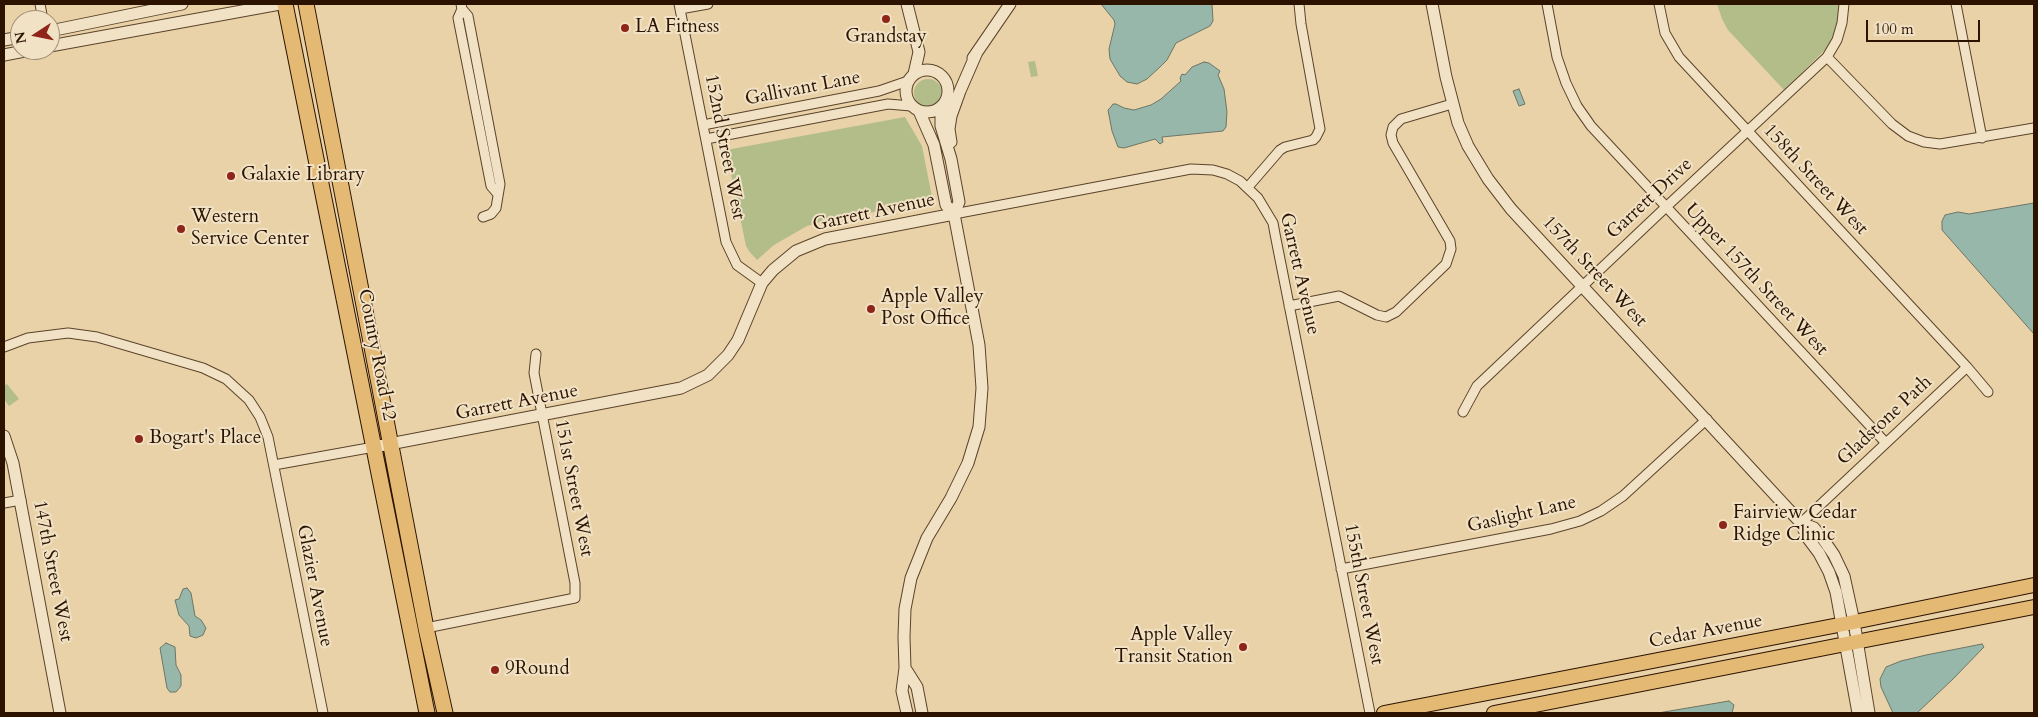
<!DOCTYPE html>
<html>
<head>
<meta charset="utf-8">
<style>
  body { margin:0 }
  #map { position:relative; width:2038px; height:717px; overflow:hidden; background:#e9d2a7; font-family:Cardo,serif }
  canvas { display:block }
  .frame { position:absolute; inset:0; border:5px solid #2b1300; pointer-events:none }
  .north { position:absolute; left:10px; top:10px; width:50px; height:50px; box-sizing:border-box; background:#f1e2c6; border:1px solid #a28f77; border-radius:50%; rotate:259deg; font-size:14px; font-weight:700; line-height:20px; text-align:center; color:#2b1300 }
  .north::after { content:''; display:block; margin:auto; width:18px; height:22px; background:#8f2418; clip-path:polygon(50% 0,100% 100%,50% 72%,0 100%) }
  .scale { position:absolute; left:1866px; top:20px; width:114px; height:22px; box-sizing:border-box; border:2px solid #2b1300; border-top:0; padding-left:6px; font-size:15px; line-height:18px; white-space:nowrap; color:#2b1300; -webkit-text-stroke:4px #f1e2c6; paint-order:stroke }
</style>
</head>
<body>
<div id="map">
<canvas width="2038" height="717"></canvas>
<div class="frame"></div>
<div class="north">N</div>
<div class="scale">100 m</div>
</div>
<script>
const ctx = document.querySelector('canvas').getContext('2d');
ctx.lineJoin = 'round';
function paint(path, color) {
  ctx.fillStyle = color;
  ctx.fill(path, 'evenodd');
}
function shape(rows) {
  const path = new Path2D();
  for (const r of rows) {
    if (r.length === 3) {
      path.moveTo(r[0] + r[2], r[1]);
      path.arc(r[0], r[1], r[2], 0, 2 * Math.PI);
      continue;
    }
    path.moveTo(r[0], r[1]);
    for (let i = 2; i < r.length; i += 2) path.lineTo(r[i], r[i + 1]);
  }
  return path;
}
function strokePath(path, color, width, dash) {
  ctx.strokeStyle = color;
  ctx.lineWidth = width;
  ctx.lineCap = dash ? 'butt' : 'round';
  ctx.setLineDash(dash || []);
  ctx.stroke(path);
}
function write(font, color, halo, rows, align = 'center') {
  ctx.font = font + ' Cardo,serif';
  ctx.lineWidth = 4;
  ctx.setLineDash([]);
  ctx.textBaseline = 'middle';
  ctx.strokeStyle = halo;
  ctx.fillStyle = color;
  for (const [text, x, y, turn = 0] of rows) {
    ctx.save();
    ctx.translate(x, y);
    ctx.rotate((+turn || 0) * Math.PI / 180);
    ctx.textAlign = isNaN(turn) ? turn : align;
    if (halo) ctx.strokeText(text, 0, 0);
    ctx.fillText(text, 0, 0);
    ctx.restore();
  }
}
paint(shape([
  [1717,4,1840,4,1839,16,1836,34,1827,48,1784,90,1728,30,1722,19],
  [1035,61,1038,76,1031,77,1028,62],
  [928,93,14],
  [905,117,922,146,933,202,827,220,807,226,774,245,757,260,749,251,746,246,726,150],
  [7,384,19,399,9,406,4,399,4,386]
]), '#b2bd8a');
const water = shape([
  [1101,4,1212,4,1213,21,1210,26,1176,43,1167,60,1160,67,1147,79,1137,84,1127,82,1120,76,1110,59,1109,49,1115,24,1114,20,1101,4],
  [1204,62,1209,63,1220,71,1218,75,1224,89,1227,112,1226,127,1223,131,1162,137,1163,142,1160,144,1155,139,1124,148,1118,147,1112,131,1108,110,1110,108,1113,104,1116,104,1124,108,1134,110,1151,105,1161,99,1181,81,1180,78,1182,74,1185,75,1192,67,1204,62],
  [1519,89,1525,104,1519,106,1513,91,1519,89],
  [2034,203,2034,334,1942,230,1942,221,1945,215,1958,212,1969,214,2034,203],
  [187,588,191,593,195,616,201,620,206,628,203,635,196,638,190,636,189,626,179,615,175,600,179,599,183,589,187,588],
  [166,643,175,647,176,665,181,675,181,686,176,692,170,692,167,688,160,648,166,643],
  [1982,644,1984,647,1953,679,1917,713,1893,713,1881,687,1880,679,1886,667,1901,661,1926,655,1982,644],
  [1729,701,1734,705,1732,713,1658,713,1729,701]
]);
paint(water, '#97b7aa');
strokePath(water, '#6c7566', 1);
const minor = shape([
  [40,4,43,20],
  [461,4,462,9,468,16,500,184,496,208,491,214,483,217],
  [679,4,726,242,737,265,762,283],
  [1547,4,1557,57,1566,83,1577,106,1591,126,1885,442],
  [1659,4,1665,33,1679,57,1967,367,1988,392],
  [1956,4,1982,138],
  [462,9,458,18,491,186,497,193],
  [680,9,708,4],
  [1827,57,1892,124,1908,136,1924,142,1940,144,2034,128],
  [703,125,879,91,908,81],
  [706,139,888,104,911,106],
  [1248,187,1280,150,1285,147,1313,140,1316,137,1320,129,1301,24,1299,4],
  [954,214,1191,169,1213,170,1227,174,1240,181,1258,198,1273,223,1275,234,1370,713],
  [1289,306,1339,296,1377,315,1386,317,1396,312,1446,264,1451,249,1450,241,1393,143,1391,135,1393,127,1401,119,1452,104],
  [4,347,28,338,68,333,97,337,203,368,226,379,249,400,260,417,268,437,323,713],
  [1463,412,1477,386,1666,207,1827,57,1837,40,1842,23,1844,4],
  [274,465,374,447],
  [4,503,21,500],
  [1801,523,1967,367],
  [1341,569,1551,529,1580,521,1601,511,1623,496,1707,419],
  [426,628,575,598,575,583,534,373,536,354]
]);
const tertiary = shape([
  [907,4,919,52,914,74],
  [1432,4,1446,77,1458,123,1468,146,1488,179,1511,209,1801,523,1807,537,1819,553,1829,572,1836,592,1858,713],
  [50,31,182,4],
  [4,40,20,37],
  [50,46,280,4],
  [4,55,30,50],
  [973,58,1010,4],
  [927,91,21],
  [944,104,941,113,941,126,951,159,959,202,954,214],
  [951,142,949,129,951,116,960,91,977,52],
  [4,436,13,463,60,713],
  [374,447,681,388,708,375,728,355,738,340,762,283,773,270,796,251,825,239,954,214],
  [1801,523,1814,528,1823,539,1834,555,1844,576,1854,622,1869,713],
  [905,668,917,687,922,713],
  [907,713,902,691,905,668,904,637,905,609,911,578,927,538,951,498,968,463,979,427,982,388,979,345,954,214,946,205,934,145,919,111]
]);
const primary = shape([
  [1384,713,1854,622,2034,585],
  [1494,713,2034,607]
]);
const trunk = shape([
  [285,4,427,713],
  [306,4,426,628,445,713]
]);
strokePath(minor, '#5a432a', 11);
strokePath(tertiary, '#5a432a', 13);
strokePath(primary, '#2b1300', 16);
strokePath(trunk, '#2b1300', 17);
strokePath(minor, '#f1e2c6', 9);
strokePath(tertiary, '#f1e2c6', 11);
strokePath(primary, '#e4b974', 14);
strokePath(trunk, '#e4b974', 15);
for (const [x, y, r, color] of [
  [886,19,5,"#8f2418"],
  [625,28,5,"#8f2418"],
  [231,176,5,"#8f2418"],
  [181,229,5,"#8f2418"],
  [871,309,5,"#8f2418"],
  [139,439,5,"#8f2418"],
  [1723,525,5,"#8f2418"],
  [1243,647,5,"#8f2418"],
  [495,670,5,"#8f2418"]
]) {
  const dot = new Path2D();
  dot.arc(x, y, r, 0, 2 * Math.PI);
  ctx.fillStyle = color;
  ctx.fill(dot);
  strokePath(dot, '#f1e2c6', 2);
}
write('19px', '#2b1300', '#f1e2c6', [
  ["LA Fitness",635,28],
  ["Grandstay",886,38,"center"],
  ["Galaxie Library",241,176],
  ["Western",191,218],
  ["Service Center",191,240],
  ["Apple Valley",881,298],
  ["Post Office",881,320],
  ["Bogart's Place",149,439],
  ["Fairview Cedar",1733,514],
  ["Ridge Clinic",1733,536],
  ["Apple Valley",1233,636,"right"],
  ["Transit Station",1233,658,"right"],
  ["9Round",505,670]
], 'left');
write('19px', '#2b1300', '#f1e2c6', [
  ["Gallivant Lane",803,89,-11],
  ["152nd Street West",724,147,79],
  ["158th Street West",1815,180,47],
  ["Garrett Drive",1650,199,-43],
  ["Garrett Avenue",874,213,-12],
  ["157th Street West",1594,272,47],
  ["Garrett Avenue",1299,274,77],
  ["Upper 157th Street West",1756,280,47],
  ["County Road 42",376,355,79],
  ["Garrett Avenue",517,403,-11],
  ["Gladstone Path",1885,421,-43],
  ["151st Street West",573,488,79],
  ["Gaslight Lane",1522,515,-13],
  ["147th Street West",52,571,79],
  ["Glazier Avenue",314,586,79],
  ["155th Street West",1363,594,79],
  ["Cedar Avenue",1706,632,-11]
]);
</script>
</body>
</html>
